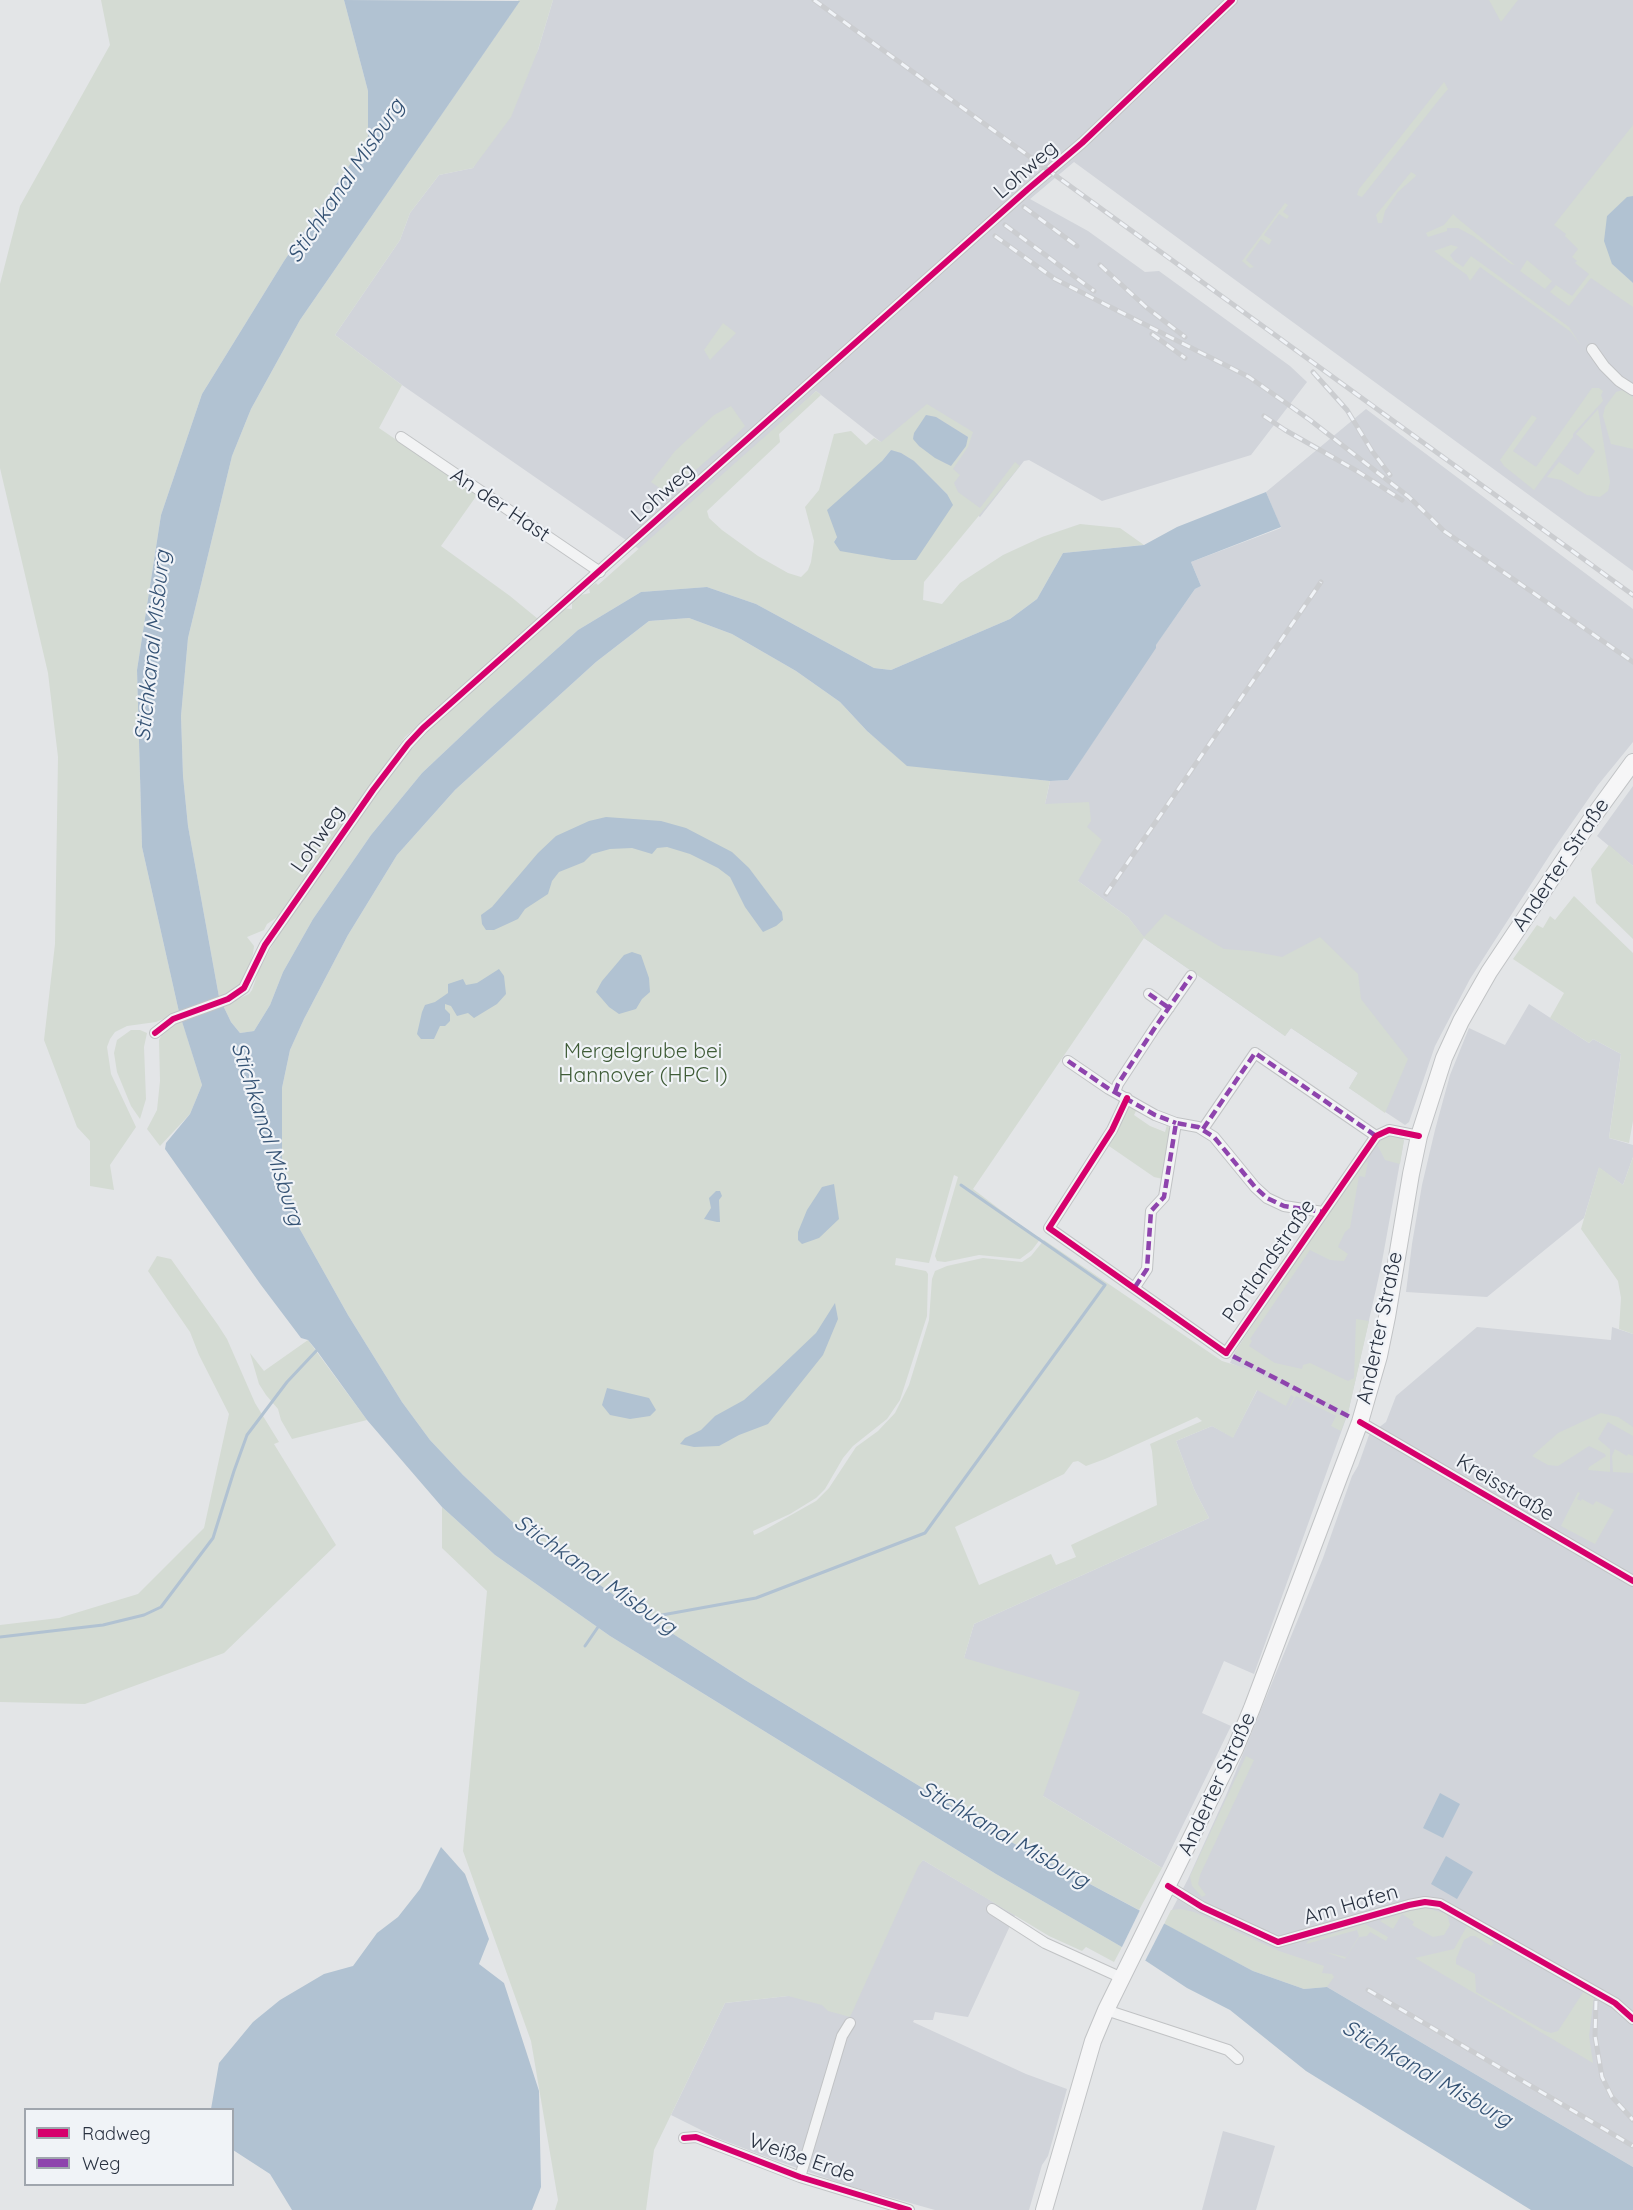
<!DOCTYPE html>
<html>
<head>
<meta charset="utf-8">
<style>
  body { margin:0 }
  #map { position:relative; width:1633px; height:2210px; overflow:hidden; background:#e3e5e7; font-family:Quicksand,sans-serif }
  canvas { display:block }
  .legend { position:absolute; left:24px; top:2108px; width:210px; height:78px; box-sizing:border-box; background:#f0f3f7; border:2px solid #a0a6ae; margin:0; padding:8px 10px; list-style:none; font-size:18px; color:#293241 }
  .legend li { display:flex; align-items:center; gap:12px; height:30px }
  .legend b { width:30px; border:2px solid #a0a6ae }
</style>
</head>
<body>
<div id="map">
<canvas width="1633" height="2210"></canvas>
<ul class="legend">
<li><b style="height:8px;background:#d6006c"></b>Radweg</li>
<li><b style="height:8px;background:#8e44ad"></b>Weg</li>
</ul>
</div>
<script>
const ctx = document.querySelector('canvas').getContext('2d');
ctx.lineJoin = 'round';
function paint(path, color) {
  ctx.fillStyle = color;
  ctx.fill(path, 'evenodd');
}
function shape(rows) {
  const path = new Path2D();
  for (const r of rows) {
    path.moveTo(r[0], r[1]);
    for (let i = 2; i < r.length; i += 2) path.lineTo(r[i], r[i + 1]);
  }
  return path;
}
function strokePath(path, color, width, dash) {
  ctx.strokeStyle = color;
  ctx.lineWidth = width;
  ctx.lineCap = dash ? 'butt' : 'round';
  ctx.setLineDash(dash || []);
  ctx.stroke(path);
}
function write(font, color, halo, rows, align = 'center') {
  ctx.font = font + ' Quicksand,sans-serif';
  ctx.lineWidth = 4.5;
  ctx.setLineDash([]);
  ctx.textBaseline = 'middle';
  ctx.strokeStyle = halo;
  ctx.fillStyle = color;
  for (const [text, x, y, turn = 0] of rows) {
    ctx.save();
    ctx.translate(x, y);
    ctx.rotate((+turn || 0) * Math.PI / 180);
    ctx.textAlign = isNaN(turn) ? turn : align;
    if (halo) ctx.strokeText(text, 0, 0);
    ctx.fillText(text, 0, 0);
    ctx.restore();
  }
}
paint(shape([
  [553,0,1633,0,1633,196,1627,198,1607,216,1612,264,1633,283,1633,571,1074,162,1030,199,1088,231,1145,272,1159,271,1290,366,1307,382,1251,455,1102,501,1029,460,1024,461,980,517,891,450,816,391,649,556,402,385,335,335,400,240,410,213,439,175,473,168,538,50],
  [1366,409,1633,609,1633,742,1598,785,1553,850,1470,979,1435,1046,1409,1122,1405,1125,1349,1088,1358,1073,1291,1028,1285,1036,1144,938,1128,917,1078,881,1045,804,1050,781,1068,780,1155,646,1195,589,1201,586,1191,562,1281,528,1266,492],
  [1633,786,1633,866,1597,836],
  [1529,1004,1589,1043,1593,1039,1621,1054,1609,1138,1633,1145,1633,1157,1623,1185,1599,1168,1584,1218,1487,1297,1406,1292,1412,1244,1422,1185,1435,1130,1450,1075,1469,1028,1505,1045],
  [1390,1136,1404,1140,1381,1267,1348,1413,1254,1674,1224,1661,1202,1713,1231,1726,1162,1868,1043,1796,964,1658,974,1624,1209,1518,1194,1489,1176,1441,1212,1426,1233,1437,1264,1377,1230,1363,1235,1352,1360,1164,1379,1141],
  [1477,1327,1611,1340,1612,1327,1633,1334,1633,2167,1327,1987,1164,1925,1188,1879,1227,1793,1323,1558,1352,1476,1358,1466,1369,1435,1386,1422,1396,1396],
  [923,1860,1015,1915,968,2017,935,2012,933,2020,914,2020,913,2022,1026,2074,1067,2089,1048,2156,1042,2165,1029,2210,935,2210,846,2185,769,2158,717,2138,671,2115,725,2003,788,1996],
  [1223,2131,1275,2146,1256,2210,1202,2210]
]), '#d1d4da');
paint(shape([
  [101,0,344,0,368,91,368,138,284,261,202,394,161,515,137,670,142,847,179,1012,156,1022,127,1026,115,1032,110,1039,107,1047,111,1074,136,1127,110,1165,114,1190,90,1186,90,1141,77,1127,44,1040,55,944,58,757,48,673,0,468,0,284,20,206,110,45],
  [518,0,553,0,538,50,511,117,473,168,439,175,410,213,400,240,335,335,402,385,379,428,477,495,441,546,510,596,538,619,405,737,282,914,267,924,264,930,247,937,254,946,253,954,243,982,229,1003,249,994,252,990,259,970,285,922,384,782,433,724,561,608,572,609,572,602,576,596,590,593,589,588,596,583,598,585,816,391,821,395,779,434,780,442,707,511,709,518,722,530,758,556,788,573,801,577,808,570,811,562,814,541,805,507,819,490,834,434,851,431,866,445,874,438,881,442,927,404,973,432,968,447,953,469,960,475,954,483,958,492,980,508,1015,462,1020,466,924,582,923,600,942,604,960,583,1003,555,1042,537,1080,524,1120,528,1144,545,1063,553,1037,599,1010,619,891,670,874,668,756,604,707,587,641,592,578,630,492,707,422,773,371,835,313,919,283,972,270,1005,254,1031,240,1033,231,1022,219,997,188,826,183,776,181,716,188,638,232,456,251,409,300,320,519,2],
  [926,415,936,417,968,437,966,446,955,461,946,464,919,446,913,437],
  [891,450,901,453,914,461,947,494,892,560,871,556,834,542,882,461],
  [1489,0,1518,0,1501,22],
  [1444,82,1448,89,1438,101,1362,197,1357,195,1359,189],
  [1633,125,1633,196,1627,198,1607,216,1612,264,1633,283,1633,307,1591,278,1569,306,1550,292,1556,285,1572,296,1589,274,1575,263,1577,261,1572,257,1578,249,1565,236,1566,234,1554,225],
  [1411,172,1416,175,1415,177,1398,192,1385,211,1382,223,1378,223,1376,215],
  [1285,203,1288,205,1283,212,1289,216,1287,219,1279,214,1264,235,1272,240,1269,245,1261,239,1246,260,1254,267,1250,268,1242,261],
  [1453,214,1457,218,1515,265,1511,264,1473,236,1458,228,1447,228,1447,231,1428,237,1426,233,1444,225],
  [1451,245,1458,247,1450,255,1454,261,1463,267,1471,256,1569,327,1581,346,1571,332,1480,267,1470,281,1467,275,1434,251],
  [1527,260,1552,281,1545,289,1520,271],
  [723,323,736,333,710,360,704,350],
  [1592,388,1599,388,1603,391,1601,395,1603,401,1573,434,1573,437,1534,490,1504,466,1500,460,1532,415,1537,418,1513,451,1536,467],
  [1623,390,1633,397,1633,449,1611,444,1603,416,1605,407,1616,392],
  [731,406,745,426,736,435,668,494,651,482,675,451,714,415],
  [1598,409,1610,482,1608,491,1600,497,1587,495,1561,480,1547,477,1559,462,1578,475,1595,451,1576,434],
  [689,618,732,634,796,671,840,702,867,731,907,765,1050,781,1045,804,1089,802,1091,821,1087,827,1102,840,1078,881,1128,917,1144,937,1165,914,1224,949,1251,951,1282,957,1320,937,1358,974,1361,999,1408,1059,1385,1113,1349,1088,1358,1073,1291,1028,1285,1036,1144,938,973,1189,1035,1236,1041,1238,1032,1250,1020,1259,979,1255,945,1262,937,1261,935,1256,958,1177,954,1175,929,1263,896,1258,895,1265,926,1271,928,1274,927,1316,900,1400,887,1419,853,1446,843,1458,825,1489,816,1498,790,1514,753,1531,754,1535,761,1532,816,1501,829,1488,856,1447,878,1431,895,1413,909,1385,929,1320,932,1279,935,1271,947,1266,983,1258,1022,1262,1031,1256,1044,1240,1222,1361,1251,1370,1346,1418,1341,1431,1331,1426,1336,1416,1296,1396,1287,1412,1294,1397,1291,1395,1286,1406,1257,1390,1233,1438,1212,1426,1176,1441,1194,1489,1209,1518,974,1624,964,1658,1080,1692,1043,1796,1162,1868,1139,1910,1013,1843,745,1680,628,1605,516,1525,463,1475,430,1440,402,1402,348,1315,297,1224,282,1158,282,1088,290,1050,304,1019,348,935,397,855,455,790,596,662,649,621],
  [1197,1417,1202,1421,1150,1444,1152,1451,1157,1505,1071,1545,1076,1557,1056,1565,1051,1554,979,1585,955,1527,1064,1474,1073,1462,1078,1461,1086,1466,1105,1459],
  [1609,845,1633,866,1633,939,1596,903,1591,869],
  [1574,896,1633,953,1633,1121,1629,1143,1609,1138,1621,1054,1593,1039,1589,1043,1550,1018,1564,993,1513,959,1537,925,1543,928,1550,916,1555,920],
  [182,1021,202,1085,190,1114,160,1146,147,1129,157,1110,160,1081,159,1040,163,1032,169,1026],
  [131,1030,140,1030,147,1033,144,1047,146,1099,140,1119,131,1106,117,1072,114,1053,117,1040],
  [1132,1106,1137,1109,1134,1115,1150,1126,1165,1132,1167,1125,1170,1129,1163,1179,1154,1177,1109,1146,1127,1108],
  [1390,1136,1398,1136,1404,1140,1400,1164,1385,1160,1377,1144,1385,1137],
  [1633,1157,1633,1334,1619,1329,1621,1298,1618,1281,1581,1229,1599,1167,1623,1185],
  [1368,1162,1365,1177,1359,1176,1350,1228,1345,1232,1338,1247,1348,1254,1344,1261,1330,1260,1310,1250,1250,1339,1252,1341,1249,1346,1275,1363,1302,1369,1303,1365,1310,1363,1348,1381,1354,1378,1356,1319,1369,1321,1348,1413,1237,1358,1235,1352,1360,1164],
  [157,1256,171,1259,218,1325,227,1339,255,1403,279,1442,274,1444,336,1545,224,1653,85,1704,0,1702,0,1625,59,1618,138,1594,204,1528,229,1414,199,1355,190,1332,148,1271],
  [308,1340,367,1420,292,1439,281,1420,278,1409,266,1395,259,1384,250,1353,264,1371],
  [1601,1413,1618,1417,1633,1427,1633,1436,1608,1422,1598,1439,1610,1449,1610,1472,1588,1470,1589,1467,1606,1456,1605,1454,1589,1446,1558,1466,1548,1465,1532,1456,1558,1433],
  [1615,1449,1627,1456,1628,1454,1633,1456,1633,1473,1613,1472,1612,1456],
  [1578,1492,1580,1493,1577,1499,1581,1501,1582,1499,1593,1505,1596,1501,1614,1510,1595,1544,1561,1526],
  [442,1507,495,1555,610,1636,996,1874,1122,1947,1114,1962,1086,1947,1082,1951,1049,1936,923,1860,918,1867,850,2017,828,2011,822,2005,788,1996,725,2003,654,2150,646,2210,555,2210,558,2200,531,2041,463,1851,487,1591,442,1548],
  [1246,1756,1254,1760,1200,1875,1198,1884,1206,1895,1202,1897,1192,1886,1190,1876],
  [1426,1908,1447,1914,1450,1925,1444,1935,1433,1937,1412,1925,1414,1922,1402,1914,1393,1929,1380,1921,1410,1911],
  [1181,1909,1194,1912,1279,1951,1324,1966,1322,1973,1332,1974,1334,1977,1327,1987,1304,1989,1253,1971,1164,1924,1171,1910],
  [1365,1924,1388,1937,1386,1941,1370,1932,1367,1936,1359,1937,1345,1959,1325,1952,1346,1957,1359,1936,1357,1930,1306,1944,1308,1941],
  [1467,1926,1490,1939,1494,1944,1491,1946,1475,1936,1471,1936,1464,1940,1456,1959,1456,1964,1475,1974,1476,1992,1545,2031,1551,2033,1558,2031,1584,1991,1594,1996,1589,2036,1593,2063,1415,1958,1454,1949]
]), '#d4dbd3');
paint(shape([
  [344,0,520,1,300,320,251,409,232,456,188,638,181,716,183,776,188,826,219,997,231,1022,240,1033,254,1031,270,1005,283,972,313,919,371,835,422,773,492,707,578,630,641,592,707,587,756,604,874,668,891,670,1010,619,1037,599,1063,553,1144,545,1177,527,1266,492,1281,527,1191,562,1201,586,1195,589,1156,645,1156,648,1068,780,1050,781,907,766,867,731,840,702,796,671,732,634,689,618,649,621,596,662,455,790,397,855,348,935,304,1019,290,1050,282,1088,282,1158,297,1224,348,1315,402,1402,430,1440,463,1475,516,1525,628,1605,745,1680,1013,1843,1253,1971,1304,1989,1327,1987,1633,2167,1633,2210,1531,2210,1306,2071,1230,2010,1187,1988,1146,1961,996,1874,610,1636,495,1555,442,1507,367,1420,317,1351,308,1340,301,1338,261,1285,165,1149,166,1143,190,1114,202,1085,179,1012,142,847,137,670,161,515,202,394,284,261,368,138,368,91],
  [1633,196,1633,283,1612,264,1604,241,1607,216,1627,197],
  [926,415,936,417,968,437,966,446,951,466,935,458,919,446,913,439,914,433],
  [891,450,901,453,914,461,947,494,953,505,916,560,892,560,840,551,834,542,837,537,827,510,882,461],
  [606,817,661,821,686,828,732,852,749,868,782,912,783,920,776,926,763,932,745,907,730,877,718,868,690,854,667,847,657,848,652,854,632,848,610,849,592,854,584,862,559,872,552,881,548,894,525,909,518,919,494,930,486,930,482,924,481,915,492,907,538,853,556,836,589,821],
  [632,952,641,955,649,978,650,992,642,999,636,1009,619,1014,609,1007,596,992,602,981,624,955],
  [499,969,504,976,506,994,497,1004,474,1018,468,1013,457,1016,451,1006,445,1004,445,1009,450,1014,450,1021,445,1026,440,1026,434,1039,421,1039,417,1034,422,1012,425,1005,435,1002,448,993,448,984,463,979,466,985,477,983],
  [834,1184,839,1219,819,1238,802,1244,798,1240,798,1232,807,1210,822,1187],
  [716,1191,720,1191,722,1196,719,1200,720,1222,717,1222,704,1219,711,1208,709,1198],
  [835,1303,838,1319,823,1355,768,1424,739,1435,719,1446,694,1447,680,1444,685,1438,701,1430,715,1416,744,1400,774,1373,816,1333],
  [607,1388,649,1398,656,1410,650,1416,630,1419,610,1415,602,1405],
  [1440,1793,1460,1804,1443,1838,1423,1828],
  [441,1847,465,1874,489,1939,479,1964,504,1983,539,2091,541,2187,532,2210,292,2210,270,2174,233,2150,232,2110,211,2109,219,2063,253,2022,280,2000,324,1974,353,1966,377,1933,398,1917,420,1889],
  [1446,1856,1473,1872,1457,1899,1431,1884]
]), '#b1c2d2');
paint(shape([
  [1141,1908,1165,1922,1144,1963,1121,1949]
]), '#e3e5e7');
strokePath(shape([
  [655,1624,662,1615,756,1598,925,1533,1105,1285,961,1185],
  [0,1637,103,1625,144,1615,161,1607,213,1538,234,1471,247,1435,287,1382,318,1349],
  [585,1646,598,1627]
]), '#b1c2d2', 3);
const street = shape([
  [1592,349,1604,366,1619,381,1633,390],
  [401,437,600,572],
  [1149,994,1169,1008],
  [155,1033,173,1019,228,999,244,988,265,945,373,790,408,744,423,728,1028,189,1082,143,1232,0],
  [1068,1061,1109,1089,1155,1115,1176,1123],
  [1115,1092,1118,1084,1154,1029,1191,976],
  [1127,1098,1112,1130,1049,1228,1226,1353,1376,1136,1389,1130,1419,1136],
  [1203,1129,1255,1053,1376,1136],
  [1135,1287,1147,1269,1151,1211,1164,1197,1176,1123,1198,1127,1214,1137,1255,1187,1267,1198,1284,1206,1323,1212],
  [1360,1422,1633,1581],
  [1168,1886,1202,1907,1278,1942,1409,1905,1425,1902,1440,1904,1615,2003,1633,2019],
  [992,1909,1045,1943,1122,1978],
  [1106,2010,1228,2050,1238,2059],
  [684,2138,696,2137,800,2177,909,2210],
  [800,2177,842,2036,850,2023]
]);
const secondary = shape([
  [1044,2210,1093,2041,1106,2010,1235,1749,1252,1708,1360,1422,1379,1356,1387,1317,1411,1174,1419,1136,1444,1058,1461,1021,1489,972,1590,821,1633,762]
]);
strokePath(street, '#c1c3c5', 12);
strokePath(secondary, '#c1c3c5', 18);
strokePath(street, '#f2f3f4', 10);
strokePath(secondary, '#f6f6f7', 16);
const rail = shape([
  [814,0,1633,595],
  [1024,207,1077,246],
  [1005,225,1094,291],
  [995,236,1055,279,1249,377,1310,420,1409,497,1444,531,1633,662],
  [1100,265,1146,307,1185,337],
  [1152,334,1185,358],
  [1313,372,1347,410,1372,451,1390,475],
  [1264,416,1285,430,1357,471,1402,500],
  [1106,894,1321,582],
  [1368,1990,1633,2146],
  [1596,2001,1595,2036,1602,2077,1612,2097,1633,2120]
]);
strokePath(rail, '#cbcdd0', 5);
strokePath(rail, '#f0f3f7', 3, [9]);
strokePath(shape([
  [1149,994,1169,1008],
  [1068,1061,1109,1089,1155,1115,1176,1123],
  [1115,1092,1118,1084,1154,1029,1191,976],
  [1203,1129,1255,1053,1376,1136],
  [1135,1287,1147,1269,1151,1211,1164,1197,1176,1123,1198,1127,1214,1137,1255,1187,1267,1198,1284,1206,1323,1212],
  [1221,1350,1350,1417]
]), '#8e44ad', 4.5, [9, 4.5]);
strokePath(shape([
  [155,1033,173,1019,228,999,244,988,265,945,373,790,408,744,423,728,1028,189,1082,143,1232,0],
  [1127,1098,1112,1130,1049,1228,1226,1353,1376,1136,1389,1130,1419,1136],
  [1360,1422,1633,1581],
  [1168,1886,1202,1907,1278,1942,1409,1905,1425,1902,1440,1904,1615,2003,1633,2019],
  [684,2138,696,2137,800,2177,909,2210]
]), '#d6006c', 6);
write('21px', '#293241', '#f0f3f7', [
  ["Lohweg",1026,170,-41],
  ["Lohweg",663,493,-42],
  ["An der Hast",500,505,34],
  ["Lohweg",318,839,-55],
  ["Anderter Straße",1561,865,-56],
  ["Portlandstraße",1269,1261,-55],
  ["Anderter Straße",1380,1328,-78],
  ["Kreisstraße",1505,1488,31],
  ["Anderter Straße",1217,1784,-65],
  ["Am Hafen",1351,1905,-16],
  ["Weiße Erde",802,2158,19]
]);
write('21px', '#3f5c37', '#f0f3f7', [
  ["Mergelgrube bei",643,1052],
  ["Hannover (HPC I)",643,1076]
]);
write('italic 22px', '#345274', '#f0f3f7', [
  ["Stichkanal Misburg",346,181,-56],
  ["Stichkanal Misburg",153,646,-84],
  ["Stichkanal Misburg",267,1134,72],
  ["Stichkanal Misburg",595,1575,35],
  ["Stichkanal Misburg",1004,1835,30],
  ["Stichkanal Misburg",1427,2074,30]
]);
</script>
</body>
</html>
